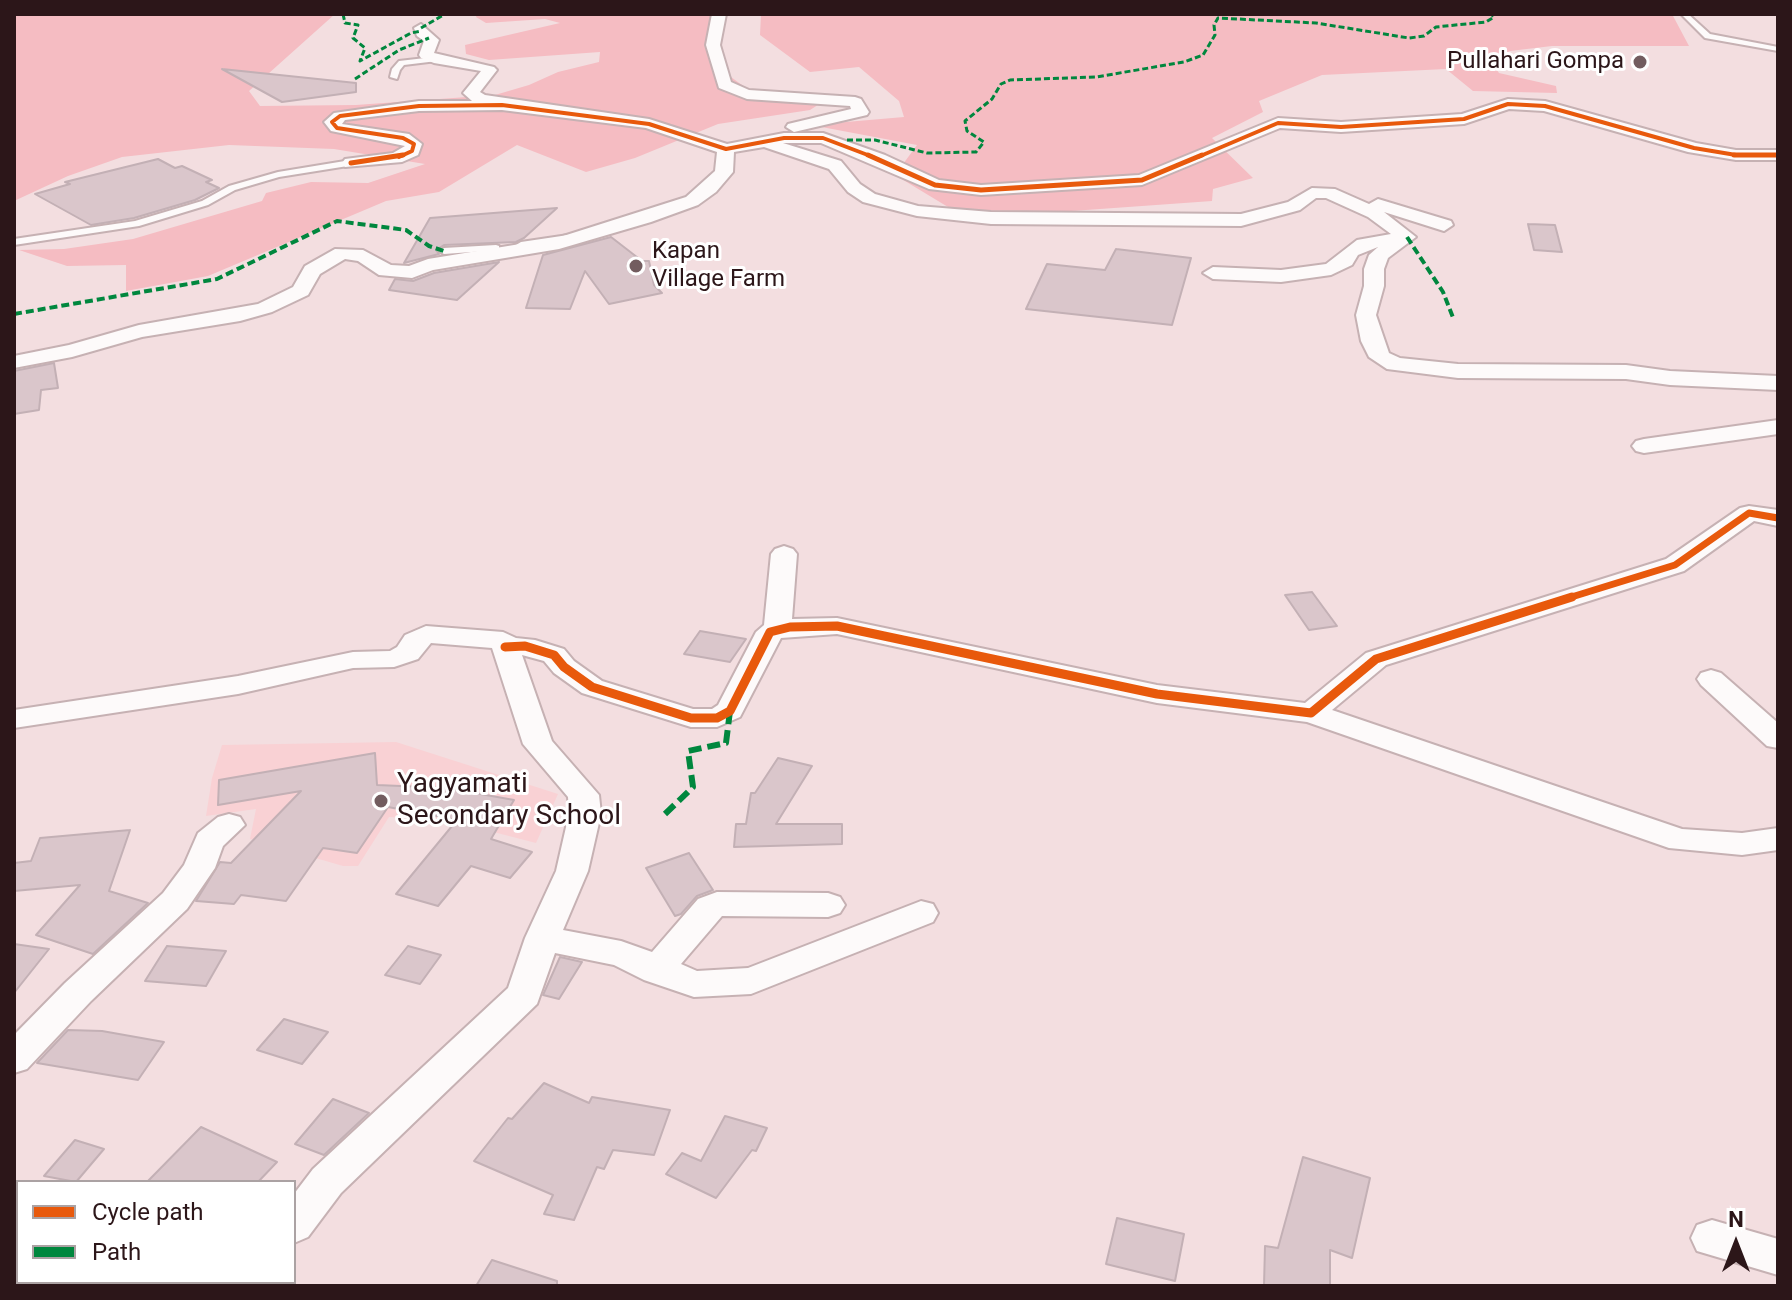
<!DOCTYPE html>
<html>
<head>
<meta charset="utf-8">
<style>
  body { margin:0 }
  #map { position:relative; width:1792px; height:1300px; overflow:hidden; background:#f3dee0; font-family:Roboto,sans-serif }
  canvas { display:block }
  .frame { position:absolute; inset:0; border:16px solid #2c1619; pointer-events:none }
  .legend { position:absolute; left:16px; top:1180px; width:280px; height:104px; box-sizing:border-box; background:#fff; border:2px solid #aba2a3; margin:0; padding:10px 14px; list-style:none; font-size:24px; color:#2c1619 }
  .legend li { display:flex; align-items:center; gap:16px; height:40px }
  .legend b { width:40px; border:2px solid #aba2a3 }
  .north { position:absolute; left:1696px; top:1204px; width:80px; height:80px; -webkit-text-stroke:6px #fff; paint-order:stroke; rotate:0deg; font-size:22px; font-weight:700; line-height:32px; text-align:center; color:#2c1619 }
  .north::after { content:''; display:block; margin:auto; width:28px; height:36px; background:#2c1619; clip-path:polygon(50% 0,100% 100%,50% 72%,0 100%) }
</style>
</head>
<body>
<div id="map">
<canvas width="1792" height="1300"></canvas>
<div class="frame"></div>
<ul class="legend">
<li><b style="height:10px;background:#e8590c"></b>Cycle path</li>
<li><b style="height:10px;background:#00873e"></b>Path</li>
</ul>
<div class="north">N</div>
</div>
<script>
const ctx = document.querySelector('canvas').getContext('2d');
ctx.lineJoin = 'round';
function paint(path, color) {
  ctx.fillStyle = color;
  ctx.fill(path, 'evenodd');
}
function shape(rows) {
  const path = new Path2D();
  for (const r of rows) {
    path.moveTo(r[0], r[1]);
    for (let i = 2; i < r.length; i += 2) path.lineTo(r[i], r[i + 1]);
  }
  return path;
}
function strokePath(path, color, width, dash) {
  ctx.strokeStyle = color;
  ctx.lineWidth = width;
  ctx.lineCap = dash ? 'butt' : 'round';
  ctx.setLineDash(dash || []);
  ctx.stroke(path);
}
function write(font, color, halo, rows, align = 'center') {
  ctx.font = font + ' Roboto,sans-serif';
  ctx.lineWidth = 6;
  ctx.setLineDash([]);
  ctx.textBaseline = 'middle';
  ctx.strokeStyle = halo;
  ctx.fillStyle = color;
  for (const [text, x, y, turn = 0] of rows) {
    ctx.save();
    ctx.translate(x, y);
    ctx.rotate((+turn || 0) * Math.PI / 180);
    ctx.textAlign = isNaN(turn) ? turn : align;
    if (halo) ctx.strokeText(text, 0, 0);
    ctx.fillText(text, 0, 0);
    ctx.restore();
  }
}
paint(shape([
  [396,742,558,794,536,843,447,820,389,817,358,866,343,866,250,839,256,809,206,816,212,778,222,745]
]), '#f9d1d4');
paint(shape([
  [14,14,335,14,249,91,260,106,356,105,495,95,529,85,558,72,599,62,600,52,489,60,466,54,465,45,560,23,545,19,486,23,476,17,477,14,718,14,711,38,724,72,753,93,824,101,810,110,718,124,635,158,586,172,517,145,439,192,386,201,208,276,126,291,126,265,67,266,19,250,64,249,133,239,262,201,266,193,311,182,368,183,425,164,334,149,229,145,122,157,68,176,14,201],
  [761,14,1672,14,1689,46,1552,46,1510,51,1490,60,1499,73,1556,86,1557,93,1473,91,1446,69,1322,75,1259,101,1263,112,1212,138,1253,178,1213,189,1212,201,1016,215,953,210,895,175,917,145,811,125,904,117,899,101,859,67,810,72,760,35]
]), '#f5bcc2');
const building = shape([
  [222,69,356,83,356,92,282,102,222,69],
  [158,159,175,168,182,166,212,180,206,182,219,188,195,200,134,218,91,225,35,194,70,184,65,182,158,159],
  [557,208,524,238,516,242,444,245,436,250,439,254,404,263,430,218,557,208],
  [1528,224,1555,225,1562,252,1534,250,1528,224],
  [611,237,642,261,649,261,654,285,662,293,609,304,585,271,570,309,526,308,543,255,611,237],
  [1116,249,1191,258,1172,325,1026,309,1047,264,1105,270,1116,249],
  [499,262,457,300,389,290,395,279,413,281,434,273,499,262],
  [54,363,58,388,41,390,39,410,14,414,14,371,54,363],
  [1312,592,1337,626,1309,630,1285,595,1312,592],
  [700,631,746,639,730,662,684,654,700,631],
  [375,753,377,785,447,788,514,800,491,839,532,852,510,878,471,866,438,906,396,894,457,820,388,807,357,853,323,848,286,901,241,895,234,904,196,901,220,862,231,863,301,791,218,805,219,780,375,753],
  [778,758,812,766,776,824,842,824,842,844,734,847,736,824,746,824,751,793,755,793,778,758],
  [130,830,109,891,148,903,93,954,36,935,80,885,14,891,14,863,31,861,40,838,130,830],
  [689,853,713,890,697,896,681,914,675,916,646,868,689,853],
  [14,944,49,949,14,993,14,944],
  [167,946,226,951,206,986,145,981,167,946],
  [408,946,441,955,420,984,385,975,408,946],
  [560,957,582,962,559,999,543,995,560,957],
  [284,1019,328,1032,302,1064,257,1050,284,1019],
  [68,1030,102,1031,164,1042,138,1080,37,1063,68,1030],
  [544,1083,589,1103,592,1097,670,1110,654,1155,613,1150,604,1169,597,1167,574,1220,544,1214,553,1195,474,1161,508,1118,512,1119,544,1083],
  [333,1099,369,1113,324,1155,295,1144,333,1099],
  [725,1116,767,1128,756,1151,752,1150,716,1198,666,1174,682,1153,701,1161,725,1116],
  [201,1127,277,1162,258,1182,147,1182,201,1127],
  [75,1140,104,1149,76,1182,44,1176,75,1140],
  [1303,1157,1370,1178,1352,1258,1330,1250,1330,1286,1264,1286,1265,1246,1278,1248,1303,1157],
  [1117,1218,1184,1234,1175,1281,1106,1264,1117,1218],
  [492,1260,557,1281,557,1286,476,1286,492,1260]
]);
paint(building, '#dac6cb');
strokePath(building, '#c3b0b5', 2);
const service = shape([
  [1681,14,1688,14,1710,34,1778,47,1778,51,1705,38,1681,14],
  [434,57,437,57,437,61,404,65,400,70,397,79,390,77,392,69,399,61,434,57],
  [351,160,355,163,354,165,279,177,235,190,208,205,139,226,14,245,14,239,135,221,202,201,229,186,278,172,351,160],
  [575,234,578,235,578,239,521,248,516,245,521,242,575,234],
  [496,245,499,246,499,250,444,254,439,251,444,248,496,245]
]);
const minor = shape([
  [712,14,726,14,720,45,731,82,749,90,855,97,861,99,869,112,867,115,794,132,786,127,788,124,851,109,850,106,747,99,719,88,706,45,712,14],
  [421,24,439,40,434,53,494,67,497,70,480,92,485,95,649,119,727,144,784,133,823,133,885,155,939,180,981,185,1139,175,1278,118,1341,122,1462,114,1508,99,1545,101,1696,143,1736,150,1778,150,1778,160,1736,160,1688,152,1544,111,1509,109,1464,124,1341,132,1280,128,1142,185,981,195,929,189,821,143,783,143,841,161,860,184,875,194,918,206,991,212,1241,214,1288,202,1312,188,1335,189,1369,204,1378,199,1451,221,1453,225,1444,231,1384,212,1416,237,1388,258,1384,269,1384,286,1376,315,1389,353,1400,358,1458,364,1626,365,1670,371,1778,376,1778,390,1670,385,1626,379,1458,378,1387,369,1369,357,1361,341,1356,315,1364,286,1364,269,1369,255,1378,247,1358,255,1352,265,1331,275,1281,282,1213,279,1203,273,1213,267,1281,270,1326,264,1357,240,1391,234,1368,217,1326,198,1316,198,1300,210,1241,226,991,224,917,216,863,202,848,192,829,169,764,147,734,152,733,172,716,192,698,205,651,222,559,249,433,270,412,278,379,275,358,261,345,259,320,274,308,295,272,312,240,321,142,337,72,357,14,368,14,356,69,345,139,325,258,304,293,287,305,266,335,249,363,250,391,265,409,266,428,259,557,238,686,197,715,171,717,152,646,128,502,110,419,111,345,120,342,124,409,134,422,144,418,155,402,162,345,167,342,163,345,159,393,153,405,146,331,131,324,122,334,113,419,101,472,101,463,93,481,71,434,63,421,58,419,55,424,41,417,36,414,28,421,24],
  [1778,420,1778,434,1644,453,1636,451,1632,446,1636,441,1644,439,1778,420],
  [1749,506,1778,510,1778,526,1754,521,1684,571,1386,665,1332,710,1682,829,1742,833,1778,828,1778,850,1742,855,1669,848,1307,722,1157,703,837,634,781,638,740,717,717,727,691,727,582,693,554,673,544,661,522,655,552,741,599,795,601,814,588,871,563,930,621,941,652,952,698,899,717,892,828,893,840,897,845,905,840,913,828,917,722,916,681,964,697,971,748,968,921,901,933,904,938,913,933,922,751,994,694,997,644,980,614,965,555,953,537,1004,341,1193,308,1237,294,1243,294,1194,313,1169,508,988,525,938,556,871,569,814,568,797,523,744,492,648,431,643,418,659,394,667,353,668,238,694,14,728,14,710,238,676,353,652,390,651,397,647,405,635,426,626,503,632,516,638,535,640,564,649,574,661,602,681,693,709,712,709,718,705,756,632,764,625,771,554,775,549,784,546,793,549,797,554,792,619,837,618,1157,685,1305,703,1366,653,1666,559,1740,508,1749,506],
  [1711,670,1721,673,1778,723,1778,748,1767,746,1701,685,1697,679,1701,673,1711,670],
  [229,814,240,817,245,825,223,846,215,868,187,909,91,1001,27,1069,14,1073,14,1035,65,983,163,893,184,865,198,833,218,817,229,814],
  [1712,1220,1778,1239,1778,1275,1697,1251,1691,1238,1697,1225,1712,1220],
  [230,1282,273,1282,271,1286,228,1286,230,1282]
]);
strokePath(service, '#c6b1b3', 4);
strokePath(minor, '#c6b1b3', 4);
paint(service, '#fdfafa');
paint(minor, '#fdfafa');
strokePath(shape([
  [343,14,345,23,358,25,353,38,365,48,360,61,411,33,421,31],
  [421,28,445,14],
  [355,79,399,50,429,38],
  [847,140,875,140,927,153,976,152,984,142,967,131,965,121,992,99,1001,84,1010,80,1096,77,1184,62,1203,55,1215,35,1214,25,1218,18,1316,23,1409,38,1424,36,1436,27,1486,22,1494,17,1491,14]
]), '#00873e', 3, [6, 3]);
strokePath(shape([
  [1407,237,1443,292,1454,320],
  [14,314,217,279,337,221,406,230,429,246,444,251]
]), '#00873e', 4, [8, 4]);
strokePath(shape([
  [665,814,693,787,688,751,726,743,730,711]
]), '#00873e', 6, [13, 6]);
strokePath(shape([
  [399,157,412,151,414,144,403,138,337,128,332,122,340,116,419,106,502,105,649,124,726,149,784,138,823,138,873,157],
  [1198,157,1278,123,1341,127,1464,119,1508,104,1545,106,1694,148,1736,155,1778,155]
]), '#e8590c', 4);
strokePath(shape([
  [868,155,935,185,981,190,1142,180,1202,155],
  [1734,155,1778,155],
  [351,163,403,155]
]), '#e8590c', 5);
strokePath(shape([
  [1565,599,1675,565,1749,513,1778,518]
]), '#e8590c', 7);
strokePath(shape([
  [505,647,525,646,554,655,564,667,592,687,691,718,717,718,730,711,770,632,790,627,837,626,1157,694,1311,713,1376,659,1572,597]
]), '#e8590c', 9);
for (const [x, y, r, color] of [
  [1640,62,8,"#725c5f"],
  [636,266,8,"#725c5f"],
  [381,801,8,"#725c5f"]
]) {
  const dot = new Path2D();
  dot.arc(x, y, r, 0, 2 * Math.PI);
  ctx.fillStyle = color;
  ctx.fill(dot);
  strokePath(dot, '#fff', 3);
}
write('24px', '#2c1619', '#fff', [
  ["Pullahari Gompa",1624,62],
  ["Kapan",652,252,"left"],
  ["Village Farm",652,280,"left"]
], 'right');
write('28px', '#2c1619', '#fff', [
  ["Yagyamati",397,785],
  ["Secondary School",397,817]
], 'left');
</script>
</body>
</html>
